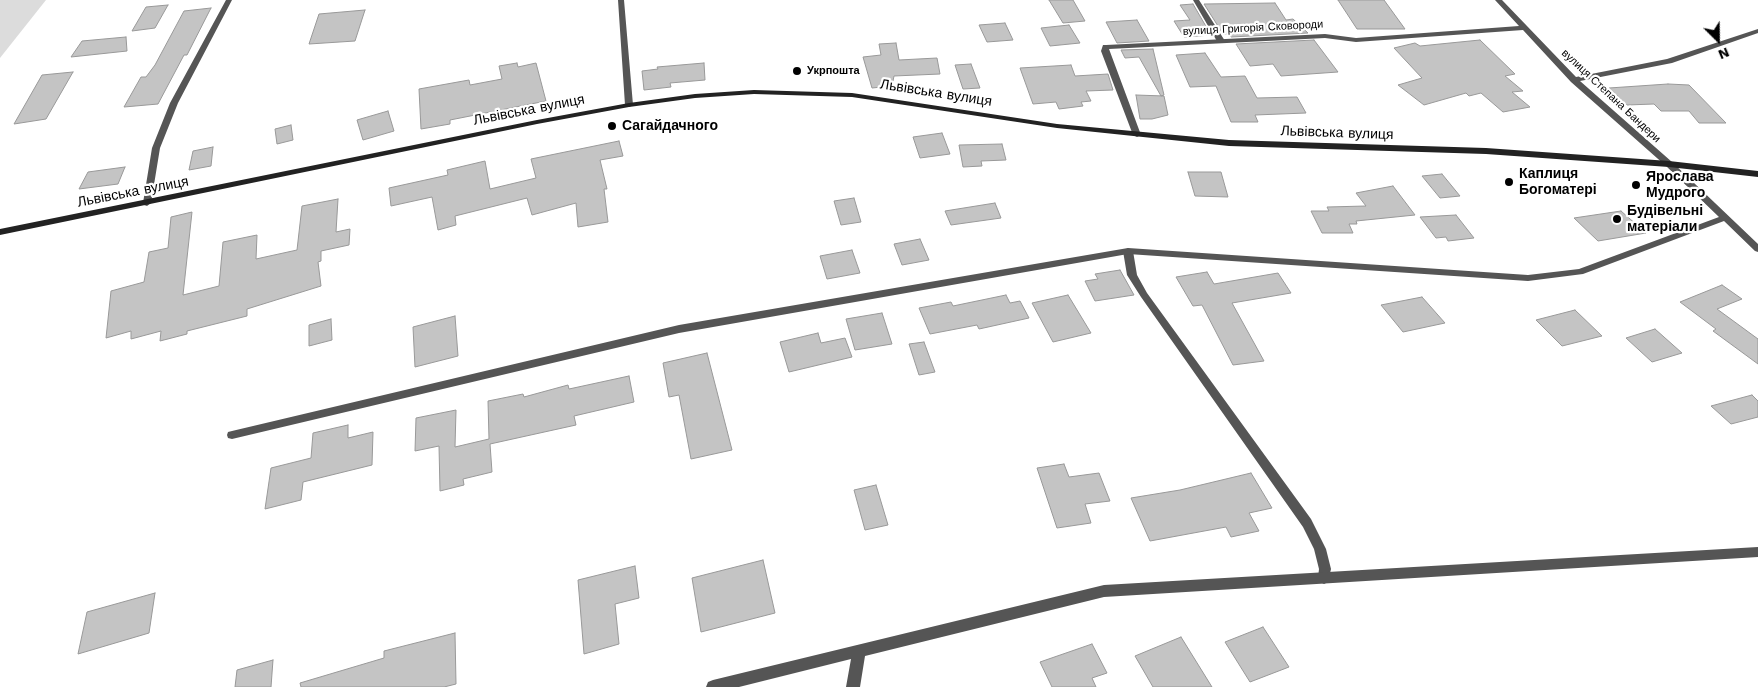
<!DOCTYPE html>
<html>
<head>
<meta charset="utf-8">
<style>
  body { margin:0 }
  #map { position:relative; width:1758px; height:687px; overflow:hidden; background:#fff; font-family:"Work Sans",sans-serif }
  canvas { display:block }
  .north { position:absolute; left:1693px; top:15px; width:50px; height:50px; -webkit-text-stroke:4px #fff; paint-order:stroke; rotate:157deg; font-size:14px; font-weight:700; line-height:20px; text-align:center; color:#000 }
  .north::after { content:''; display:block; margin:auto; width:18px; height:22px; background:#000; clip-path:polygon(50% 0,100% 100%,50% 72%,0 100%) }
</style>
</head>
<body>
<div id="map">
<canvas width="1758" height="687"></canvas>
<div class="north">N</div>
</div>
<script>
const ctx = document.querySelector('canvas').getContext('2d');
ctx.lineJoin = 'round';
function paint(path, color) {
  ctx.fillStyle = color;
  ctx.fill(path, 'evenodd');
}
function shape(rows) {
  const path = new Path2D();
  for (const r of rows) {
    path.moveTo(r[0], r[1]);
    for (let i = 2; i < r.length; i += 2) path.lineTo(r[i], r[i + 1]);
  }
  return path;
}
function strokePath(path, color, width, dash) {
  ctx.strokeStyle = color;
  ctx.lineWidth = width;
  ctx.lineCap = dash ? 'butt' : 'round';
  ctx.setLineDash(dash || []);
  ctx.stroke(path);
}
function write(font, color, halo, rows, align = 'center') {
  ctx.font = font + ' "Work Sans",sans-serif';
  ctx.lineWidth = 4.5;
  ctx.setLineDash([]);
  ctx.textBaseline = 'middle';
  ctx.strokeStyle = halo;
  ctx.fillStyle = color;
  for (const [text, x, y, turn = 0] of rows) {
    ctx.save();
    ctx.translate(x, y);
    ctx.rotate((+turn || 0) * Math.PI / 180);
    ctx.textAlign = isNaN(turn) ? turn : align;
    if (halo) ctx.strokeText(text, 0, 0);
    ctx.fillText(text, 0, 0);
    ctx.restore();
  }
}
paint(shape([
  [0,0,46,0,0,58]
]), '#dcdcdc');
const building = shape([
  [1049,0,1073,0,1085,21,1063,23,1049,0],
  [1338,0,1384,0,1405,29,1357,29,1338,0],
  [1275,3,1286,20,1293,19,1308,33,1231,37,1228,34,1223,34,1204,4,1275,3],
  [1193,4,1211,35,1184,37,1174,21,1190,20,1180,5,1193,4],
  [168,5,155,28,132,31,146,7,168,5],
  [211,8,187,55,184,55,158,104,124,107,141,77,146,77,155,65,184,11,211,8],
  [365,10,355,41,309,44,319,14,365,10],
  [1137,20,1149,41,1117,43,1106,22,1137,20],
  [1005,23,1013,40,987,42,979,25,1005,23],
  [1069,25,1080,43,1050,46,1041,28,1069,25],
  [126,37,127,51,71,57,82,41,126,37],
  [1314,40,1338,72,1281,76,1273,64,1250,66,1236,44,1314,40],
  [1480,40,1515,74,1505,76,1523,91,1512,92,1530,107,1503,112,1481,93,1469,96,1466,93,1424,105,1398,85,1422,78,1394,48,1415,43,1420,46,1480,40],
  [896,43,899,60,937,58,940,74,894,76,892,86,872,88,863,57,881,55,879,44,896,43],
  [1153,49,1164,95,1161,96,1139,57,1125,58,1121,50,1153,49],
  [1205,53,1221,77,1245,76,1257,98,1297,97,1306,113,1255,115,1258,122,1231,122,1216,86,1190,87,1176,55,1205,53],
  [517,63,518,67,536,63,546,101,450,120,450,124,421,129,419,89,469,80,470,85,502,79,499,66,517,63],
  [704,63,705,80,670,83,671,87,644,90,642,71,658,69,657,67,704,63],
  [971,64,980,88,963,89,955,65,971,64],
  [1071,65,1075,76,1108,74,1113,90,1086,91,1091,101,1081,102,1083,106,1059,109,1056,102,1033,104,1020,68,1071,65],
  [73,72,46,119,14,124,42,75,73,72],
  [1668,84,1689,85,1726,123,1699,123,1689,111,1661,111,1654,104,1627,105,1609,88,1668,84],
  [1136,95,1164,96,1168,115,1152,119,1140,119,1136,95],
  [388,111,394,131,363,140,357,120,388,111],
  [291,125,293,140,277,144,275,129,291,125],
  [942,133,950,154,920,158,913,137,942,133],
  [619,141,623,156,600,160,607,189,604,189,608,222,578,227,576,203,532,215,527,198,455,216,456,225,438,230,432,197,391,206,389,188,448,175,447,170,485,161,490,189,536,178,531,159,619,141],
  [1002,144,1006,160,981,161,982,166,963,167,959,145,1002,144],
  [213,147,211,166,189,170,193,151,213,147],
  [125,167,118,184,79,189,88,172,125,167],
  [1188,172,1221,172,1228,197,1195,196,1188,172],
  [1442,174,1460,196,1440,198,1422,176,1442,174],
  [1393,186,1415,215,1356,221,1357,224,1349,224,1353,233,1322,233,1311,211,1329,211,1327,207,1366,206,1356,193,1393,186],
  [854,198,861,222,841,225,834,201,854,198],
  [338,199,336,232,350,229,349,245,321,251,321,261,318,262,321,286,247,309,247,316,187,331,187,334,160,341,161,331,131,339,131,331,106,338,111,291,144,282,149,252,168,248,171,217,192,212,183,295,219,286,223,242,257,235,256,259,297,250,302,206,338,199],
  [995,203,1001,218,951,225,945,211,995,203],
  [1621,211,1646,233,1598,241,1574,218,1621,211],
  [1456,215,1474,238,1448,241,1446,237,1436,238,1420,217,1456,215],
  [920,239,929,260,902,265,894,244,920,239],
  [852,250,860,273,827,279,820,256,852,250],
  [1120,270,1134,295,1095,301,1085,281,1098,279,1095,274,1120,270],
  [1207,272,1214,284,1278,273,1291,293,1232,303,1264,361,1233,365,1202,305,1193,306,1176,277,1207,272],
  [1722,285,1742,299,1717,309,1758,339,1758,364,1713,331,1716,329,1680,302,1722,285],
  [1006,295,1010,303,1020,301,1029,318,979,329,977,325,930,334,919,308,951,302,953,306,1006,295],
  [1068,295,1091,333,1053,342,1032,303,1068,295],
  [1422,297,1445,323,1403,332,1381,305,1422,297],
  [1575,310,1602,336,1562,346,1536,320,1575,310],
  [882,313,892,344,855,350,846,319,882,313],
  [455,316,458,356,415,367,413,327,455,316],
  [331,319,332,340,309,346,309,325,331,319],
  [1655,329,1682,353,1652,362,1626,338,1655,329],
  [818,333,821,343,845,338,852,357,789,372,780,342,818,333],
  [924,342,935,372,919,375,909,344,924,342],
  [707,353,732,450,691,459,679,395,669,397,663,363,707,353],
  [629,376,634,402,574,416,576,425,490,444,492,472,463,479,464,485,440,491,439,446,415,451,416,418,456,410,455,447,489,439,488,401,523,394,524,397,568,385,569,389,629,376],
  [1752,395,1758,401,1758,417,1731,424,1711,406,1752,395],
  [348,425,348,438,373,432,372,465,303,482,301,500,265,509,271,468,311,458,313,433,348,425],
  [1064,464,1069,477,1099,473,1110,501,1085,504,1091,523,1057,528,1037,468,1064,464],
  [1251,473,1272,508,1249,513,1259,531,1231,537,1226,527,1150,541,1131,498,1180,490,1251,473],
  [876,485,888,525,865,530,854,490,876,485],
  [763,560,775,613,701,632,692,578,763,560],
  [635,566,639,598,615,604,619,644,584,654,578,580,635,566],
  [155,593,149,633,78,654,87,612,155,593],
  [1263,627,1289,667,1250,682,1225,642,1263,627],
  [455,633,456,684,444,687,301,687,300,683,384,658,384,651,455,633],
  [1181,637,1212,687,1153,687,1135,656,1181,637],
  [1092,644,1107,673,1092,678,1096,687,1052,687,1040,662,1092,644],
  [273,660,271,687,235,687,237,670,273,660]
]);
paint(building, '#c4c4c4');
strokePath(building, '#999', 1);
paint(shape([
  [1193,0,1199,0,1225,41,1224,43,1218,43,1193,0],
  [1128,248,1133,251,1137,275,1147,293,1311,519,1326,549,1331,569,1328,582,1324,584,1320,582,1318,578,1319,569,1314,549,1303,527,1141,297,1127,275,1123,251,1128,248]
]), '#555');
paint(shape([
  [226,0,232,0,178,103,160,148,151,203,147,206,144,205,143,203,152,148,170,103,226,0],
  [618,0,624,0,633,105,629,107,625,105,618,0],
  [1495,0,1502,0,1576,77,1667,59,1758,29,1758,33,1672,63,1580,81,1672,162,1758,244,1758,252,1755,251,1724,221,1583,274,1528,281,1128,254,679,333,232,439,228,438,227,435,228,432,232,431,679,325,1128,248,1528,275,1579,269,1719,217,1666,166,1571,82,1523,30,1356,42,1325,38,1109,49,1141,135,1137,137,1133,135,1101,51,1103,45,1106,45,1325,34,1356,38,1519,26,1495,0],
  [1758,547,1758,557,1104,597,865,656,860,687,846,687,851,659,739,687,706,687,708,682,713,680,1104,585,1758,547]
]), '#555');
paint(shape([
  [754,90,852,93,1057,124,1229,140,1486,148,1669,161,1758,171,1758,177,1669,167,1486,154,1229,146,1057,128,852,97,754,94,695,98,629,107,537,124,0,235,0,229,537,120,629,103,695,94,754,90]
]), '#222');
for (const [x, y, r, color] of [
  [797,71,5,"#000"],
  [612,126,5,"#000"],
  [1509,182,5,"#000"],
  [1636,185,5,"#000"],
  [1617,219,5,"#000"]
]) {
  const dot = new Path2D();
  dot.arc(x, y, r, 0, 2 * Math.PI);
  ctx.fillStyle = color;
  ctx.fill(dot);
  strokePath(dot, '#fff', 2);
}
write('11px', '#000', '#fff', [
  ["вулиця Григорія Сковороди",1253,28,-3],
  ["вулиця Степана Бандери",1611,96,43]
]);
write('bold 11px', '#000', '#fff', [
  ["Укрпошта",807,71]
], 'left');
write('14px', '#000', '#fff', [
  ["Львівська вулиця",936,93,9],
  ["Львівська вулиця",529,110,-11],
  ["Львівська вулиця",1337,133,2],
  ["Львівська вулиця",133,192,-11]
]);
write('bold 14px', '#000', '#fff', [
  ["Сагайдачного",622,126],
  ["Каплиця",1519,174],
  ["Богоматері",1519,190],
  ["Ярослава",1646,177],
  ["Мудрого",1646,193],
  ["Будівельні",1627,211],
  ["матеріали",1627,227]
], 'left');
</script>
</body>
</html>
